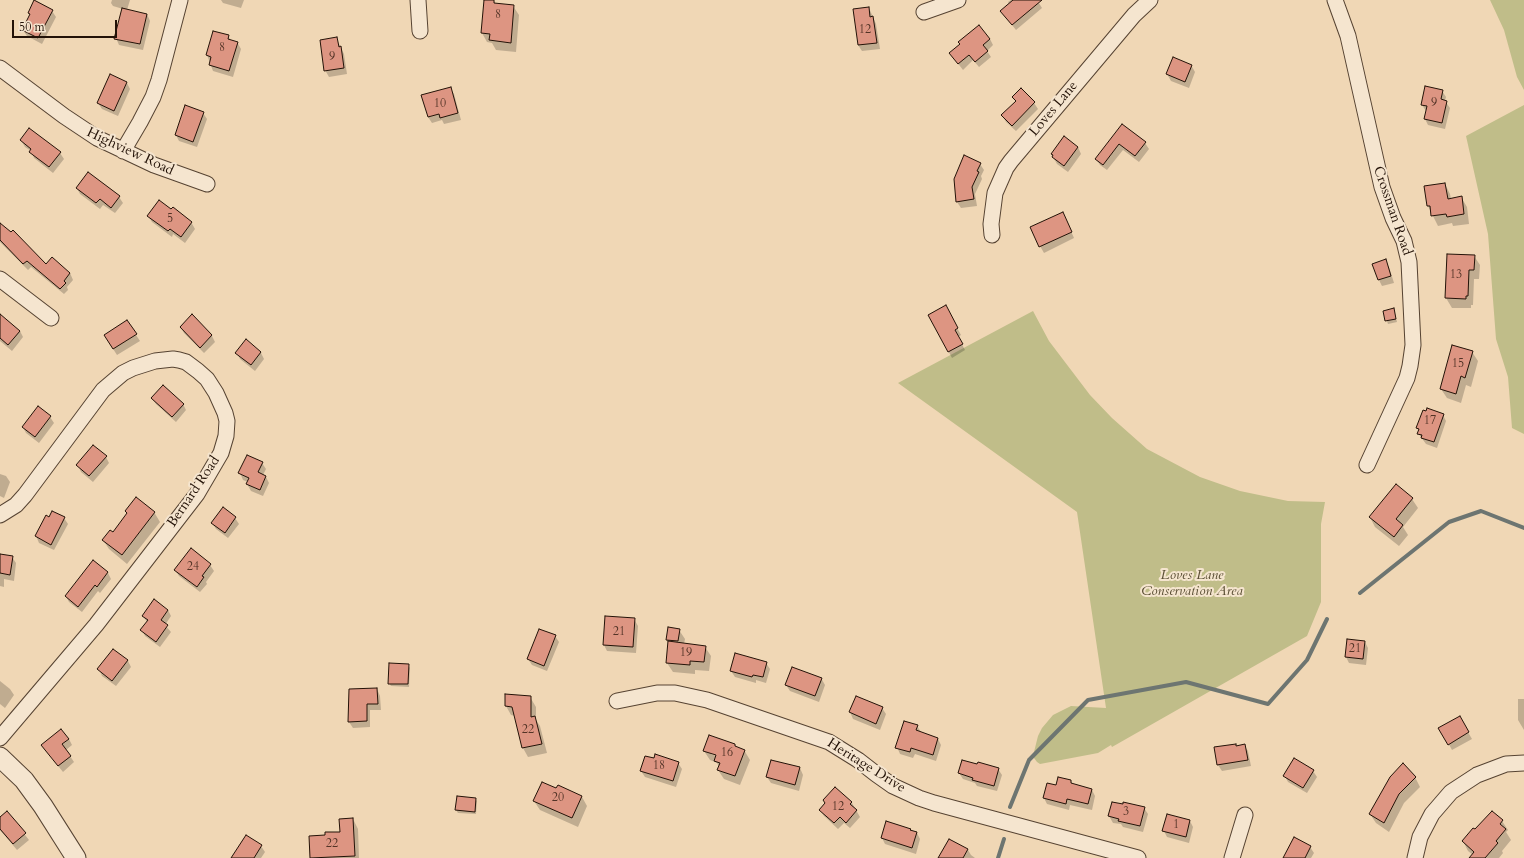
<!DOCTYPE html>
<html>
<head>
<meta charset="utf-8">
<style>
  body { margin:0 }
  #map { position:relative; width:1524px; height:858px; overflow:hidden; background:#f0d7b5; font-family:Cardo,serif }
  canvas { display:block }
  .scale { position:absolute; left:12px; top:20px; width:105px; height:18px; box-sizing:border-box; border:2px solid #231207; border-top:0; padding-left:5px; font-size:12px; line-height:14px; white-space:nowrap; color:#231207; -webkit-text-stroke:3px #f5e5cf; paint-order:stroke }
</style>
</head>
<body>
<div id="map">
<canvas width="1524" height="858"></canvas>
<div class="scale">50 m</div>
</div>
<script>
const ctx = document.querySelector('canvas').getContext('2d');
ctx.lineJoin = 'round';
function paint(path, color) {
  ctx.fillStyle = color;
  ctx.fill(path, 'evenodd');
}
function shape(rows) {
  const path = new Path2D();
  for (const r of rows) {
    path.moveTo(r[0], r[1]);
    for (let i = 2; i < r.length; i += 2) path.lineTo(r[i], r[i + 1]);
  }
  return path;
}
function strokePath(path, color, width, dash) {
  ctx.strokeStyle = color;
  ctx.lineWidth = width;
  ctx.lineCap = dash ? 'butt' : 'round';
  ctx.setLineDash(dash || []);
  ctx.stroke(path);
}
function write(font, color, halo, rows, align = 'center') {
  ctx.font = font + ' Cardo,serif';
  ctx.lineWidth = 4;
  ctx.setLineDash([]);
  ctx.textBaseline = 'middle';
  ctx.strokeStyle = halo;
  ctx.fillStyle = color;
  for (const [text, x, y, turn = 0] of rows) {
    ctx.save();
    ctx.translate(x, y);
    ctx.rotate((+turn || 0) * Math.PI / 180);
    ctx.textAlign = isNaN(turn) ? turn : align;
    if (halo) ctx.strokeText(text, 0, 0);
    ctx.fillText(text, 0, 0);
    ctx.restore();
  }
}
paint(shape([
  [1490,0,1524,0,1524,90,1517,77,1504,30],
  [1524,105,1524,434,1512,428,1508,377,1496,339,1488,234,1466,136],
  [1033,311,1049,341,1090,395,1112,418,1147,449,1200,477,1240,491,1288,501,1325,502,1321,524,1321,602,1307,636,1112,747,1111,745,1098,753,1040,764,1037,762,1034,758,1034,752,1038,736,1042,728,1053,715,1071,706,1106,708,1077,512,898,383]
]), '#c0bd89');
paint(shape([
  [112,0,130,0,127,10,147,14,150,21,143,50,119,45,116,38,123,9,113,6,111,3],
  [221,0,244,0,241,8,223,3],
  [485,0,494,1,496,4,513,6,519,15,516,52,496,50,492,43,487,42,482,33],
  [1011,0,1037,0,1042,8,1016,30,1001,11,1009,4,1008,2],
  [869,8,876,24,880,49,862,51,858,45,854,10],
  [52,11,56,17,42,44,27,36,23,30,30,16,29,13],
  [228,36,231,41,237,42,241,49,233,77,213,71,207,55],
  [336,38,344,54,347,74,329,77,325,70],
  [990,39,993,45,987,51,991,57,979,67,973,60,963,70,950,53],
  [1191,65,1195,72,1189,88,1171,81,1167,74],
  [127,83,130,89,118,116,102,109,98,103],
  [450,88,454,94,461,120,444,124,442,120,432,123,428,117],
  [1021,90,1034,103,1038,109,1016,131,1006,122,1002,115,1016,102,1014,97],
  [1442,91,1446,97,1445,101,1450,108,1445,129,1428,125,1425,119,1426,111,1422,105],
  [203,113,207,119,197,147,179,141,176,135],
  [1122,125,1145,143,1149,149,1139,162,1123,150,1107,170,1100,165,1096,159],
  [21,140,60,153,64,159,53,173,34,158,31,151,25,147],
  [1078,147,1081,154,1068,172,1057,164,1053,157,1052,154],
  [980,164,984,170,981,176,982,179,975,194,977,206,961,208,957,202,955,179],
  [1445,184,1450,194,1451,199,1461,197,1467,207,1469,224,1453,226,1452,223,1438,226,1428,206,1425,187],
  [77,188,119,197,123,203,115,213,103,205,100,209,80,194],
  [148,216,191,222,195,229,185,243,173,234,172,237,152,222],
  [1066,220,1074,238,1044,253,1040,246],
  [0,224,46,265,52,259,70,273,73,280,67,287,68,290,64,294,31,267,28,270,0,242],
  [1448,255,1474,256,1480,265,1479,279,1474,279,1473,305,1471,305,1471,308,1452,308,1446,298],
  [1385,261,1389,267,1394,283,1382,286,1379,280,1374,264],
  [945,306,961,335,958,337,965,350,952,358,929,315],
  [1394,310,1397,322,1388,324,1384,312],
  [0,315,20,331,23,337,12,351,0,341],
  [192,316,212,336,215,342,204,353,184,333,181,327],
  [136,335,140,341,117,355,108,341],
  [246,341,261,353,264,359,255,371,240,359,237,353],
  [1472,352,1478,361,1471,387,1466,385,1461,403,1447,398,1441,389],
  [152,398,183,404,186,410,176,422,156,404],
  [1443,415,1446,421,1437,448,1426,444,1418,433,1419,431,1417,428],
  [50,417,54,423,39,443,26,433,23,427],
  [106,457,109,463,93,482,81,472,78,465],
  [262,463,266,469,263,475,266,477,269,483,263,496,251,491,247,484,248,482,243,480,240,473],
  [0,474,6,476,10,482,4,498,0,496],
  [1396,486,1412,499,1418,508,1403,527,1408,535,1399,546,1375,527,1370,517],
  [126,511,154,512,160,522,127,564,109,549,103,540,113,533,128,514],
  [49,518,64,518,68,524,54,550,39,543,36,536],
  [235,518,239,524,228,538,216,529,212,523],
  [191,550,210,565,214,571,206,582,207,584,200,592,179,576,175,570],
  [0,555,12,557,16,563,14,581,4,579,4,587,0,586],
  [93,561,108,573,111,579,100,593,98,591,82,612,69,602,66,596],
  [168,610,171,616,165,625,171,632,160,647,145,636,142,630,147,622,143,616],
  [634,619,638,626,636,653,607,651,604,645],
  [679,630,685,639,684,644,705,647,711,656,709,671,695,670,695,674,673,672,667,663,669,643,667,640],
  [555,636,559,642,547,671,532,665,528,659],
  [1365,642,1368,648,1366,665,1349,663,1346,657],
  [114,650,128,661,131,667,116,686,102,676,99,669],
  [766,663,770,669,766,683,756,680,756,683,735,677,731,671],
  [408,665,410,668,409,687,391,686,389,683],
  [821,678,825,685,819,702,790,691,786,685],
  [0,681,10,689,14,695,5,708,0,704],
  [377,689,380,696,381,710,370,710,370,727,353,728,349,722],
  [530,697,536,707,536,720,540,726,547,753,528,757,523,748,515,716,511,715,506,706],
  [856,697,882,708,886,714,880,730,853,719,850,712],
  [1518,699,1524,699,1524,730,1518,720],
  [1459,717,1472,739,1452,750,1440,728],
  [917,726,921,732,938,739,941,745,936,761,915,754,913,758,900,754,897,747],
  [69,739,72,745,66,750,74,762,63,772,42,746],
  [735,745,737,748,744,750,750,760,740,785,724,779,718,770,719,767,717,763,710,760,704,751],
  [711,752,721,756,721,758,711,754],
  [1244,745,1248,751,1251,766,1222,771,1218,765,1215,748],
  [678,763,682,769,676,787,645,777,641,771],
  [800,768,803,775,799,791,771,783,767,777],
  [998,769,1002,775,997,791,977,786,975,783,963,779,959,773],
  [1313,771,1317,777,1307,793,1288,782,1285,776],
  [1415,777,1420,787,1404,803,1389,832,1376,823,1370,814],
  [1071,781,1073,785,1092,790,1095,796,1092,810,1070,805,1069,810,1047,804,1044,798,1057,786],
  [558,786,582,797,587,806,578,827,540,810,534,801,557,790],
  [835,788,852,803,860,817,850,828,844,823,838,829,824,816,820,810],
  [475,799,477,801,476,814,458,813,456,810],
  [1144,808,1148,814,1143,832,1123,827,1121,824,1113,823,1109,816],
  [7,812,29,840,17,850,0,830,0,818],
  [353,819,358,829,359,858,311,858,310,837,326,836,341,833],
  [1190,821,1193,827,1189,843,1167,837,1164,831],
  [1502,821,1508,830,1506,832,1511,840,1502,851,1503,853,1499,858,1470,858,1473,855,1468,851,1463,841,1475,831],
  [910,829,911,831,917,833,920,839,916,854,885,844,882,838],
  [949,840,968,850,971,855,975,858,940,858],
  [261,846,265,852,261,858,232,858],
  [1310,847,1314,853,1311,858,1284,858]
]), '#0003');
strokePath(shape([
  [1360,593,1449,522,1481,511,1524,528],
  [1010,807,1029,760,1088,700,1186,682,1268,704,1307,660,1327,619],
  [998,858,1004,839]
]), '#6d7571', 4);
const building = shape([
  [34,0,53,10,38,38,22,30,30,14,28,13,34,0],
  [484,0,494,0,494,3,514,5,511,43,489,40,490,34,481,33,484,0],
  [1013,0,1042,0,1012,25,1000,11,1013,0],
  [869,7,870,17,873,16,877,43,858,45,853,9,869,7],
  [122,8,147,14,140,44,114,39,122,8],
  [979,25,990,39,983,45,988,51,975,62,969,55,958,64,949,53,960,44,958,42,979,25],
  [213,31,229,35,228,39,238,42,229,71,209,65,211,57,206,55,213,31],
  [337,37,339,47,341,46,344,68,324,71,320,40,337,37],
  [1173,57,1192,65,1185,82,1166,74,1173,57],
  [110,74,127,82,114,111,97,103,110,74],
  [1425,86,1443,90,1441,99,1447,101,1442,123,1424,119,1427,106,1421,105,1425,86],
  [451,87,458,113,440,118,439,114,428,117,421,95,451,87],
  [1021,88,1035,102,1012,126,1001,115,1016,101,1012,97,1021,88],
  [185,105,204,112,193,142,175,135,185,105],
  [1122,124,1146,142,1135,156,1119,144,1103,165,1095,159,1122,124],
  [29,128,61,152,49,167,29,152,31,149,20,140,29,128],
  [1064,136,1078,147,1064,166,1052,157,1053,155,1051,154,1064,136],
  [964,155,981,163,977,171,979,172,972,187,974,199,956,202,954,179,964,155],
  [88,172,120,196,111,208,100,199,96,203,76,188,88,172],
  [1445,183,1448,199,1462,196,1464,214,1447,217,1446,214,1431,216,1430,206,1427,206,1424,186,1445,183],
  [159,200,171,209,173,207,192,222,181,237,170,229,168,231,147,216,159,200],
  [1063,212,1072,232,1039,247,1030,227,1063,212],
  [0,223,11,232,13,230,46,264,52,257,70,273,64,281,66,283,60,289,27,261,23,264,0,240,0,223],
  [1447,254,1475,255,1474,270,1469,270,1468,296,1466,296,1466,299,1445,298,1447,254],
  [1386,259,1391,276,1378,280,1372,264,1386,259],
  [946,305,958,328,955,330,963,344,948,352,928,315,946,305],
  [1394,308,1396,319,1385,321,1383,311,1394,308],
  [0,314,20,331,8,345,0,338,0,314],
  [192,314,212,335,200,348,180,327,192,314],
  [127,320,137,334,113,349,104,335,127,320],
  [246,339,261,352,251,365,235,353,246,339],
  [1452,345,1473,351,1465,378,1461,376,1456,394,1440,389,1452,345],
  [163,385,184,404,172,417,151,398,163,385],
  [38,406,51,416,35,437,22,427,38,406],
  [1427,408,1444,414,1434,442,1421,438,1422,435,1417,434,1419,429,1416,428,1423,410,1426,411,1427,408],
  [93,445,107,456,89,476,76,465,93,445],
  [247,455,263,462,258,472,266,476,260,490,246,484,249,478,238,473,247,455],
  [1396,484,1413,498,1396,519,1403,525,1394,537,1369,517,1396,484],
  [136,497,155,512,122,555,102,540,110,530,113,532,127,513,125,511,136,497],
  [223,507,236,517,225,533,211,523,223,507],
  [52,511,65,517,51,545,35,536,46,515,49,517,52,511],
  [191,548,211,564,202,576,204,577,197,587,174,570,191,548],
  [0,554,13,556,10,575,0,573,0,554],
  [93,560,108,572,97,587,95,585,78,607,65,596,93,560],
  [154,599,168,610,161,620,168,625,156,642,140,630,148,620,142,616,154,599],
  [605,616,635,618,633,647,603,645,605,616],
  [668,627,680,629,678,641,666,640,668,627],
  [539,629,556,635,544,666,527,659,539,629],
  [1347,639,1365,641,1363,659,1345,657,1347,639],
  [668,641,706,646,704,662,690,661,690,665,666,663,668,641],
  [113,649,128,660,112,681,97,669,113,649],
  [735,653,767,662,763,677,753,675,752,677,730,671,735,653],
  [389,663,409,664,408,684,388,684,389,663],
  [792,667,822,678,815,696,785,685,792,667],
  [377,688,378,704,367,704,367,721,348,722,349,689,377,688],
  [505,694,531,696,531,717,535,716,542,744,522,748,512,707,505,706,505,694],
  [856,696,883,707,876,724,849,712,856,696],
  [1460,716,1469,732,1448,745,1438,728,1460,716],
  [904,721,918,725,916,730,938,738,933,755,911,748,910,752,895,748,904,721],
  [61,729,69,739,62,744,71,756,58,766,41,745,61,729],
  [709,735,735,744,735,746,745,750,735,776,717,770,720,763,714,761,716,755,703,751,709,735],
  [1236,744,1236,746,1245,744,1248,760,1217,765,1214,747,1236,744],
  [655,754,679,762,673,781,640,771,645,756,654,758,655,754],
  [1294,758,1314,770,1303,788,1283,776,1294,758],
  [771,760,800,767,795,785,766,777,771,760],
  [962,760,977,764,978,762,999,768,994,786,972,780,973,778,958,773,962,760],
  [1403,763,1416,777,1399,794,1384,823,1369,814,1390,777,1403,763],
  [1058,777,1071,780,1071,783,1092,789,1088,804,1067,799,1066,804,1043,798,1047,783,1056,785,1058,777],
  [542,782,556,788,558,785,582,796,572,818,533,801,542,782],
  [835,787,852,802,850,804,857,810,846,823,840,817,834,823,819,810,825,803,823,800,835,787],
  [457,796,476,798,475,812,455,810,457,796],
  [1112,802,1123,804,1123,802,1145,807,1140,826,1118,821,1119,819,1108,816,1112,802],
  [7,811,26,833,13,844,0,829,0,817,7,811],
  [1492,811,1503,820,1500,824,1506,829,1496,841,1498,843,1485,858,1469,858,1474,852,1462,841,1473,828,1475,829,1492,811],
  [1167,814,1190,820,1186,837,1162,831,1167,814],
  [353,818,355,856,310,858,309,836,325,835,325,832,340,832,339,819,353,818],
  [886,821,911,829,910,830,917,832,912,848,881,838,886,821],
  [246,835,262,845,254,858,231,858,246,835],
  [1294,837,1311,846,1305,858,1283,858,1294,837],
  [949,839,968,849,963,858,938,858,949,839]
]);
paint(building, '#dd9582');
strokePath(building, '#231207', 1);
const minor = shape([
  [418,0,420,31],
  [1335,0,1348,36,1382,187,1393,218,1404,241,1409,262,1413,345,1410,366,1407,378,1367,465],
  [924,12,958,0],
  [0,68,64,116,97,138,154,165,207,184],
  [123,151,140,122,153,97,159,80,180,0],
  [992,235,991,224,995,193,1006,168,1011,161,1134,15,1150,0],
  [0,279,51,318],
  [0,515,16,505,25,495,103,390,123,373,133,368,155,361,173,359,179,360,186,362,198,371,207,379,216,393,225,413,227,421,226,436,221,453,197,494,96,625,0,738],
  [617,701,657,693,675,693,707,700,829,742,858,760,876,774,893,786,919,798,934,803,1138,858],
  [1232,858,1245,815],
  [1415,858,1420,837,1432,814,1451,792,1477,775,1506,764,1524,763]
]);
const tertiary = shape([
  [0,757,24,780,43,806,76,858]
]);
strokePath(minor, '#564332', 17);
strokePath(tertiary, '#564332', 21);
strokePath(minor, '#f5e5cf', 15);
strokePath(tertiary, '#f5e5cf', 19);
write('12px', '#523326', null, [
  ["8",498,15],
  ["12",865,30],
  ["8",222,48],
  ["9",332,57],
  ["9",1434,103],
  ["10",440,104],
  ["5",170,219],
  ["13",1456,275],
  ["15",1458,364],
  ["17",1430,421],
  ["24",193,567],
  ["21",619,632],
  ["21",1355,649],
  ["19",686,653],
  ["22",528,730],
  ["16",727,753],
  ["18",659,766],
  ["20",558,798],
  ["12",838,807],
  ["3",1126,812],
  ["1",1176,825],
  ["22",332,844]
]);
write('14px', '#231207', '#f5e5cf', [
  ["Loves Lane",1054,109,-50],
  ["Highview Road",130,152,25],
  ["Crossman Road",1392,211,71],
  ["Bernard Road",194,492,-56],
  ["Heritage Drive",866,766,32]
]);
write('italic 14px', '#5a4e34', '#f5e5cf', [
  ["Loves Lane",1192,576],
  ["Conservation Area",1192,592]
]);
</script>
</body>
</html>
